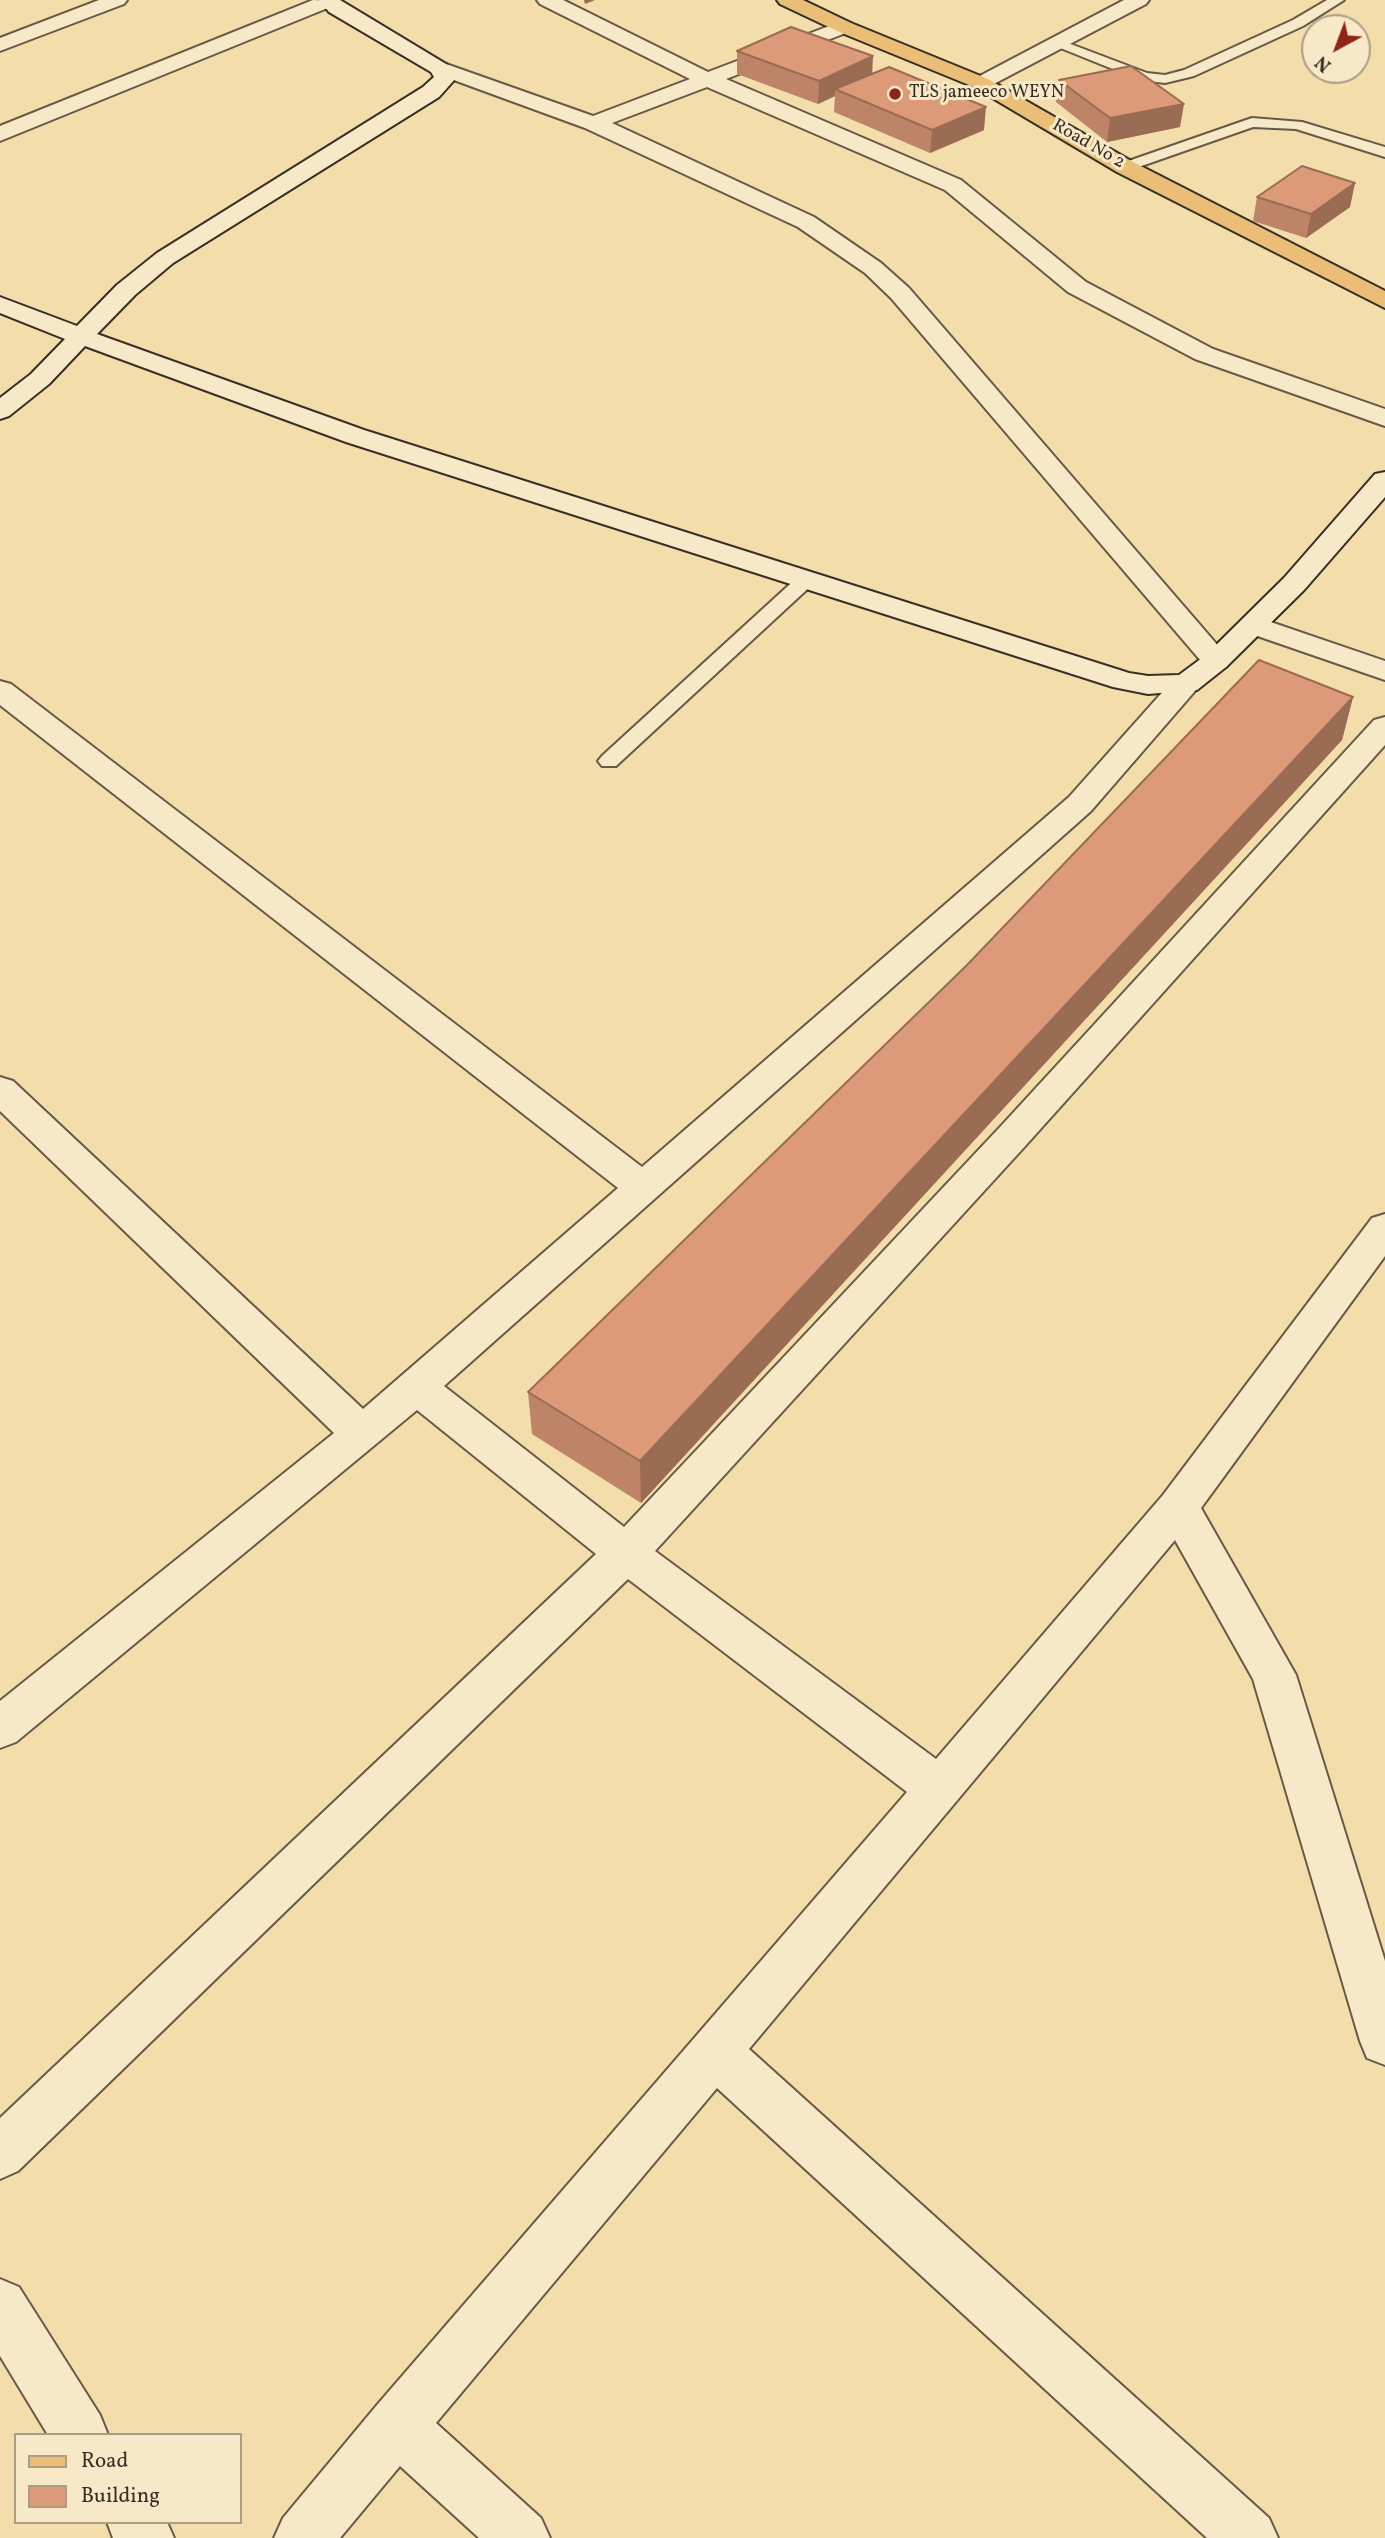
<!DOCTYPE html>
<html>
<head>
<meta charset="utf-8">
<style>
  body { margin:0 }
  #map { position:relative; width:1385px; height:2538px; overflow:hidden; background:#f3ddab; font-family:Vollkorn,serif }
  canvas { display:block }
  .legend { position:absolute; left:14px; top:2433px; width:228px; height:91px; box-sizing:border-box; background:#f7e9c8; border:2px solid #aa9e87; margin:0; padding:9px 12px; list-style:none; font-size:21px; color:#372e25 }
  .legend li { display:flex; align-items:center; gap:14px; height:35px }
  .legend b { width:35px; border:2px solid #aa9e87 }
  .north { position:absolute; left:1301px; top:14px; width:70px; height:70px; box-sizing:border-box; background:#f7e9c8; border:2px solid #aa9e87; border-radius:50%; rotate:221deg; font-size:19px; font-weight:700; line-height:28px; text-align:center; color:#372e25 }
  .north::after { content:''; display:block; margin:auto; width:24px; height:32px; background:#8f2418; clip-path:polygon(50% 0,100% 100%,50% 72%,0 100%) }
</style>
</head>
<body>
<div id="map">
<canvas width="1385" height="2538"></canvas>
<ul class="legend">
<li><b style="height:9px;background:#eabe76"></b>Road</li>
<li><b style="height:19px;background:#dc9a78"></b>Building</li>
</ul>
<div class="north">N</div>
</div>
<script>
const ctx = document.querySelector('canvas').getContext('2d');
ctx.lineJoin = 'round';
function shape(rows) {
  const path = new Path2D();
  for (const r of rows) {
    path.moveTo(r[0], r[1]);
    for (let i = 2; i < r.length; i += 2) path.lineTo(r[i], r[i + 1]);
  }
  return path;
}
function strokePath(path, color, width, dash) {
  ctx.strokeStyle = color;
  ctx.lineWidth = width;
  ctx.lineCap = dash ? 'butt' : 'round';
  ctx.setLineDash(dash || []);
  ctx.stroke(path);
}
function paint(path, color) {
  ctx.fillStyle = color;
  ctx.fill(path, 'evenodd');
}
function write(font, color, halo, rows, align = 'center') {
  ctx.font = font + ' Vollkorn,serif';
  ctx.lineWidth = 6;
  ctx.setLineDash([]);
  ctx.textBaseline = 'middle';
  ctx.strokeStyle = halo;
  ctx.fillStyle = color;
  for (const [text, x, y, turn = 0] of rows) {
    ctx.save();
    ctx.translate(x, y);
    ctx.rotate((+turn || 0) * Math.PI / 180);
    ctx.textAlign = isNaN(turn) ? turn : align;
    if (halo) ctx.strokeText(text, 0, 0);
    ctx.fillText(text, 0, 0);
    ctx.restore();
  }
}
const lane = shape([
  [1327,0,1344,0,1303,26,1194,76,1165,83,1140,80,1048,43,1055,39,1060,40,1147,73,1165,75,1184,70,1293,20,1327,0],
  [1252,118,1302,122,1385,147,1385,157,1296,129,1253,127,1130,170,1120,170,1117,167,1120,164,1252,118],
  [807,573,817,579,814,583,616,766,602,766,598,761,602,756,800,575,807,573]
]);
const street = shape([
  [99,0,127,0,124,4,0,51,0,38,99,0],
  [313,0,338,1,335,5,0,141,0,126,313,0],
  [537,0,563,0,708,72,837,23,851,23,854,27,851,31,726,79,961,180,1086,282,1213,349,1385,409,1385,426,1195,359,1068,292,945,190,707,87,612,123,814,217,881,263,909,288,1226,655,1231,661,1226,667,1216,670,1206,667,891,298,865,273,798,227,585,128,432,72,429,68,432,64,439,62,446,64,593,116,690,79,540,4,537,0],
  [1124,0,1149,0,1146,4,988,87,974,87,970,83,974,79,1124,0],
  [1253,616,1385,661,1385,680,1243,631,1238,625,1243,619,1253,616],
  [1186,675,1197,678,1201,684,1091,811,444,1386,624,1527,1001,1126,1374,720,1385,717,1385,745,1027,1144,655,1551,936,1759,1163,1495,1372,1218,1385,1214,1385,1256,1201,1508,1296,1675,1385,1961,1385,2065,1367,2058,1360,2041,1253,1679,1175,1540,749,2049,1269,2518,1278,2538,1207,2538,717,2088,436,2423,541,2518,550,2538,479,2538,400,2466,340,2538,274,2538,283,2518,377,2405,907,1792,628,1579,18,2171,0,2179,0,2118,596,1554,417,1410,16,1742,0,1748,0,1701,334,1433,0,1111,0,1077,13,1081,363,1409,618,1188,0,705,0,681,11,684,642,1167,1069,797,1175,678,1186,675],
  [0,2279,19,2287,100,2415,108,2435,48,2435,0,2356,0,2279],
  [107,2522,167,2522,174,2538,113,2538,107,2522]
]);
const secondary = shape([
  [319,0,340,0,446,64,456,78,439,97,173,263,135,295,97,334,364,430,1129,673,1148,676,1179,675,1206,655,1284,578,1375,474,1385,472,1385,497,1304,590,1226,667,1197,690,1148,694,1113,687,346,442,85,346,49,384,9,416,0,419,0,398,31,374,65,339,0,313,0,297,77,326,117,285,157,253,423,87,434,77,431,72,329,12,319,0]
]);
const primary = shape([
  [777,0,803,0,851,23,988,79,1133,162,1385,291,1385,308,1117,172,974,87,837,31,780,4,777,0]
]);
strokePath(lane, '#665a46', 4);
strokePath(street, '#665a46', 4);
strokePath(secondary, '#372e25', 4);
strokePath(primary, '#372e25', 4);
paint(lane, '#f7e9c8');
paint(street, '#f7e9c8');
paint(secondary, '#f7e9c8');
paint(primary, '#eabe76');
paint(shape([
  [737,51,872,74,984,130,930,153,834,112,835,96,818,104,737,74],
  [1059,80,1180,127,1107,142,1056,102],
  [1257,197,1350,207,1306,238,1253,221],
  [1353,697,1342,740,641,1503,532,1434,528,1392]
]), '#bd8467');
paint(shape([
  [584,0,595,0,585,4],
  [873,56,872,79,835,89,835,96,818,104,819,81],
  [1184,104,1180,127,1107,142,1110,118],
  [986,107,984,130,930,153,932,130],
  [1355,183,1350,207,1306,238,1311,214],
  [1353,697,1342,740,641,1503,640,1461]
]), '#9a6c54');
const building = shape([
  [791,27,873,56,819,81,737,51,791,27],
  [1131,66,1184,104,1110,118,1059,80,1131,66],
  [889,67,986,107,932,130,835,89,889,67],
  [1302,166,1355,183,1311,214,1257,197,1302,166],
  [1259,660,1353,697,640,1461,528,1392,966,966,1259,660]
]);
paint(building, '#dc9a78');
strokePath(building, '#9a6c54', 2);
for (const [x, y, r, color] of [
  [895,94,7,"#8f2418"]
]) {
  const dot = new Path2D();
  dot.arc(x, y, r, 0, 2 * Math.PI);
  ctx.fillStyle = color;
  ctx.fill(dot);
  strokePath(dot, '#f7e9c8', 2.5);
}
write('18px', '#372e25', '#f7e9c8', [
  ["TLS jameeco WEYN",909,94]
], 'left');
write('18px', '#372e25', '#f7e9c8', [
  ["Road No 2",1088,145,30]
]);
</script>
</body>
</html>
